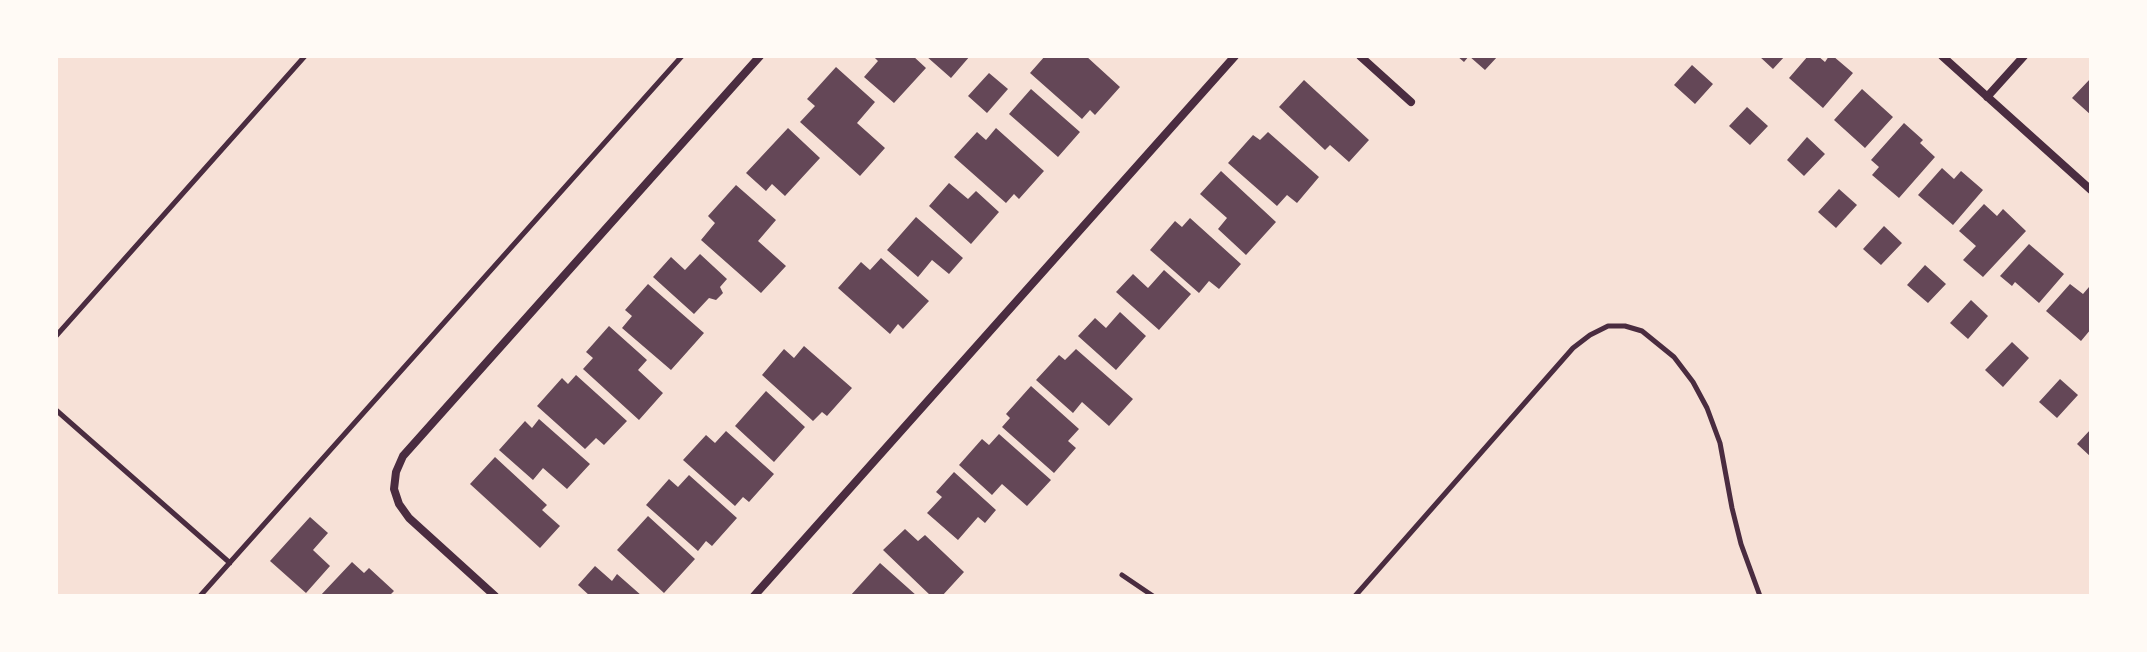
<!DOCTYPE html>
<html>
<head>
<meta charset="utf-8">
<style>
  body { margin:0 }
  #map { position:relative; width:2147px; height:652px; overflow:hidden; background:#f7e1d7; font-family:"Titillium Web",sans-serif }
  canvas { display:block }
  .frame { position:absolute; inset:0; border:58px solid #fffaf5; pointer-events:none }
</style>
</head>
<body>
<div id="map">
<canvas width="2147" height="652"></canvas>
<div class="frame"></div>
</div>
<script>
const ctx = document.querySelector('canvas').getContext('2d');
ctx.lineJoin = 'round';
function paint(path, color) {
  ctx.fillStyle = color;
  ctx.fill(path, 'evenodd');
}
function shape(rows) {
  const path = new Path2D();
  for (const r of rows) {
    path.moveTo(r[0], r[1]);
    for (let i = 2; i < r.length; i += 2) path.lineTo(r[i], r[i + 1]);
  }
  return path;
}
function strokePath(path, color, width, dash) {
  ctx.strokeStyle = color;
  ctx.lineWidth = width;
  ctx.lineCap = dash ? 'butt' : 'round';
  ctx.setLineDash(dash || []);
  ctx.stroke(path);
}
paint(shape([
  [873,56,913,56,926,68,894,103,864,77,878,61],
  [926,56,970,56,951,78],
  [1045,56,1086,56,1120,87,1095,115,1090,110,1082,119,1030,73],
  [1457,56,1498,56,1485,70,1469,56,1464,62],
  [1759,56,1785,56,1773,69],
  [1808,56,1818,56,1825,62,1829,56,1833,56,1853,73,1823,108,1789,78],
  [1692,65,1713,84,1695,104,1674,85],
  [836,67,875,102,857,123,885,148,860,176,800,122,815,106,807,99],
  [989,73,1008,89,987,113,968,96],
  [2091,78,2091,115,2072,98],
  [1304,80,1369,140,1349,162,1330,145,1325,150,1279,107],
  [1031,89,1080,132,1058,157,1009,114],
  [1862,89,1893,117,1865,148,1834,120],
  [1747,107,1768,126,1750,145,1729,126],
  [1904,123,1923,140,1920,143,1935,157,1899,198,1872,175,1879,167,1871,160],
  [788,128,820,158,785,196,772,184,766,191,746,173],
  [996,128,1044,171,1019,199,1014,194,1006,203,954,157,977,132,986,140],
  [1268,132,1319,177,1297,203,1287,195,1277,206,1228,163,1253,135,1260,140],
  [1807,137,1825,154,1804,176,1787,160],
  [1942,168,1954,179,1961,171,1983,190,1953,225,1918,195],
  [1221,171,1276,222,1246,255,1218,229,1227,218,1200,194],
  [949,183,968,199,976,191,999,212,971,244,929,206],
  [736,185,776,220,758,241,786,266,761,293,701,240,715,223,708,216],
  [1839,189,1857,205,1836,228,1818,212],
  [1984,204,1997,216,2003,209,2026,231,1983,277,1963,260,1976,246,1959,231],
  [916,217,963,258,949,274,932,260,918,277,887,250],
  [1190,218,1241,264,1219,289,1209,281,1199,293,1150,250,1175,221,1182,227],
  [1884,226,1902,243,1881,265,1863,249],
  [2029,244,2064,274,2039,303,2015,282,2012,286,2000,276],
  [700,254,727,279,720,287,723,293,716,300,709,298,694,314,653,277,671,257,685,270],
  [881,258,929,301,903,329,898,324,890,334,838,288,861,262,870,270],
  [1925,265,1946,284,1928,303,1907,285],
  [1164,270,1191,294,1159,330,1116,292,1133,274,1148,288],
  [648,284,704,333,671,370,622,328,632,316,625,310],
  [2070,284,2083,294,2089,287,2091,289,2091,329,2081,341,2046,311],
  [1971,300,1988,316,1968,339,1950,323],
  [1120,312,1146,336,1116,370,1078,336,1095,318,1106,328],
  [609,326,647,360,638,370,663,393,639,420,583,369,593,358,586,352],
  [2012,342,2029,358,2003,387,1985,370],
  [804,346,852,388,827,416,822,412,813,421,762,375,784,349,794,358],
  [1076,349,1133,399,1109,426,1082,402,1073,413,1036,380,1059,355,1065,360],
  [576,375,627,421,604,445,596,438,585,449,537,406,562,378,568,384],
  [2060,379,2078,395,2057,418,2039,402],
  [1031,386,1079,429,1068,441,1076,448,1054,473,1002,427,1010,418,1006,414],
  [766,391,805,427,774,462,735,426],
  [539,419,590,464,567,489,543,468,533,480,499,450,525,421,532,428],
  [2091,429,2091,457,2077,444],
  [726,431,774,474,749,502,743,497,735,506,683,460,706,435,715,443],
  [999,434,1051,480,1027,506,1002,484,992,495,959,465,982,439,989,445],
  [495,457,547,505,542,510,560,526,540,548,470,484],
  [954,472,996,510,985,523,978,517,958,540,927,513,942,497,936,492],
  [689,475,737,518,712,546,706,541,698,551,646,505,669,479,678,487],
  [648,516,695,559,664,593,617,550],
  [310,517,328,533,313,550,330,566,306,593,270,561],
  [905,529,918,541,925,535,964,572,942,596,931,596,883,550],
  [352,562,364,573,369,568,394,591,389,596,320,596],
  [880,563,917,596,850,596],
  [595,566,612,581,617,574,642,596,590,596,578,585]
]), '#644757');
strokePath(shape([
  [56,336,305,56],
  [56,410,230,563],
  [1122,575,1153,596],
  [200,596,682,56],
  [1355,596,1573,348,1590,335,1608,326,1625,326,1642,331,1674,357,1693,382,1707,408,1720,443,1732,508,1741,544,1760,596]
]), '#4a2c40', 5);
strokePath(shape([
  [1360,56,1411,102],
  [1942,56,2091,190],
  [1987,97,2024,56],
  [495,596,409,518,399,504,394,489,396,472,403,456,760,56],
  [754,596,1235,56]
]), '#4a2c40', 8);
</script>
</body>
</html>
